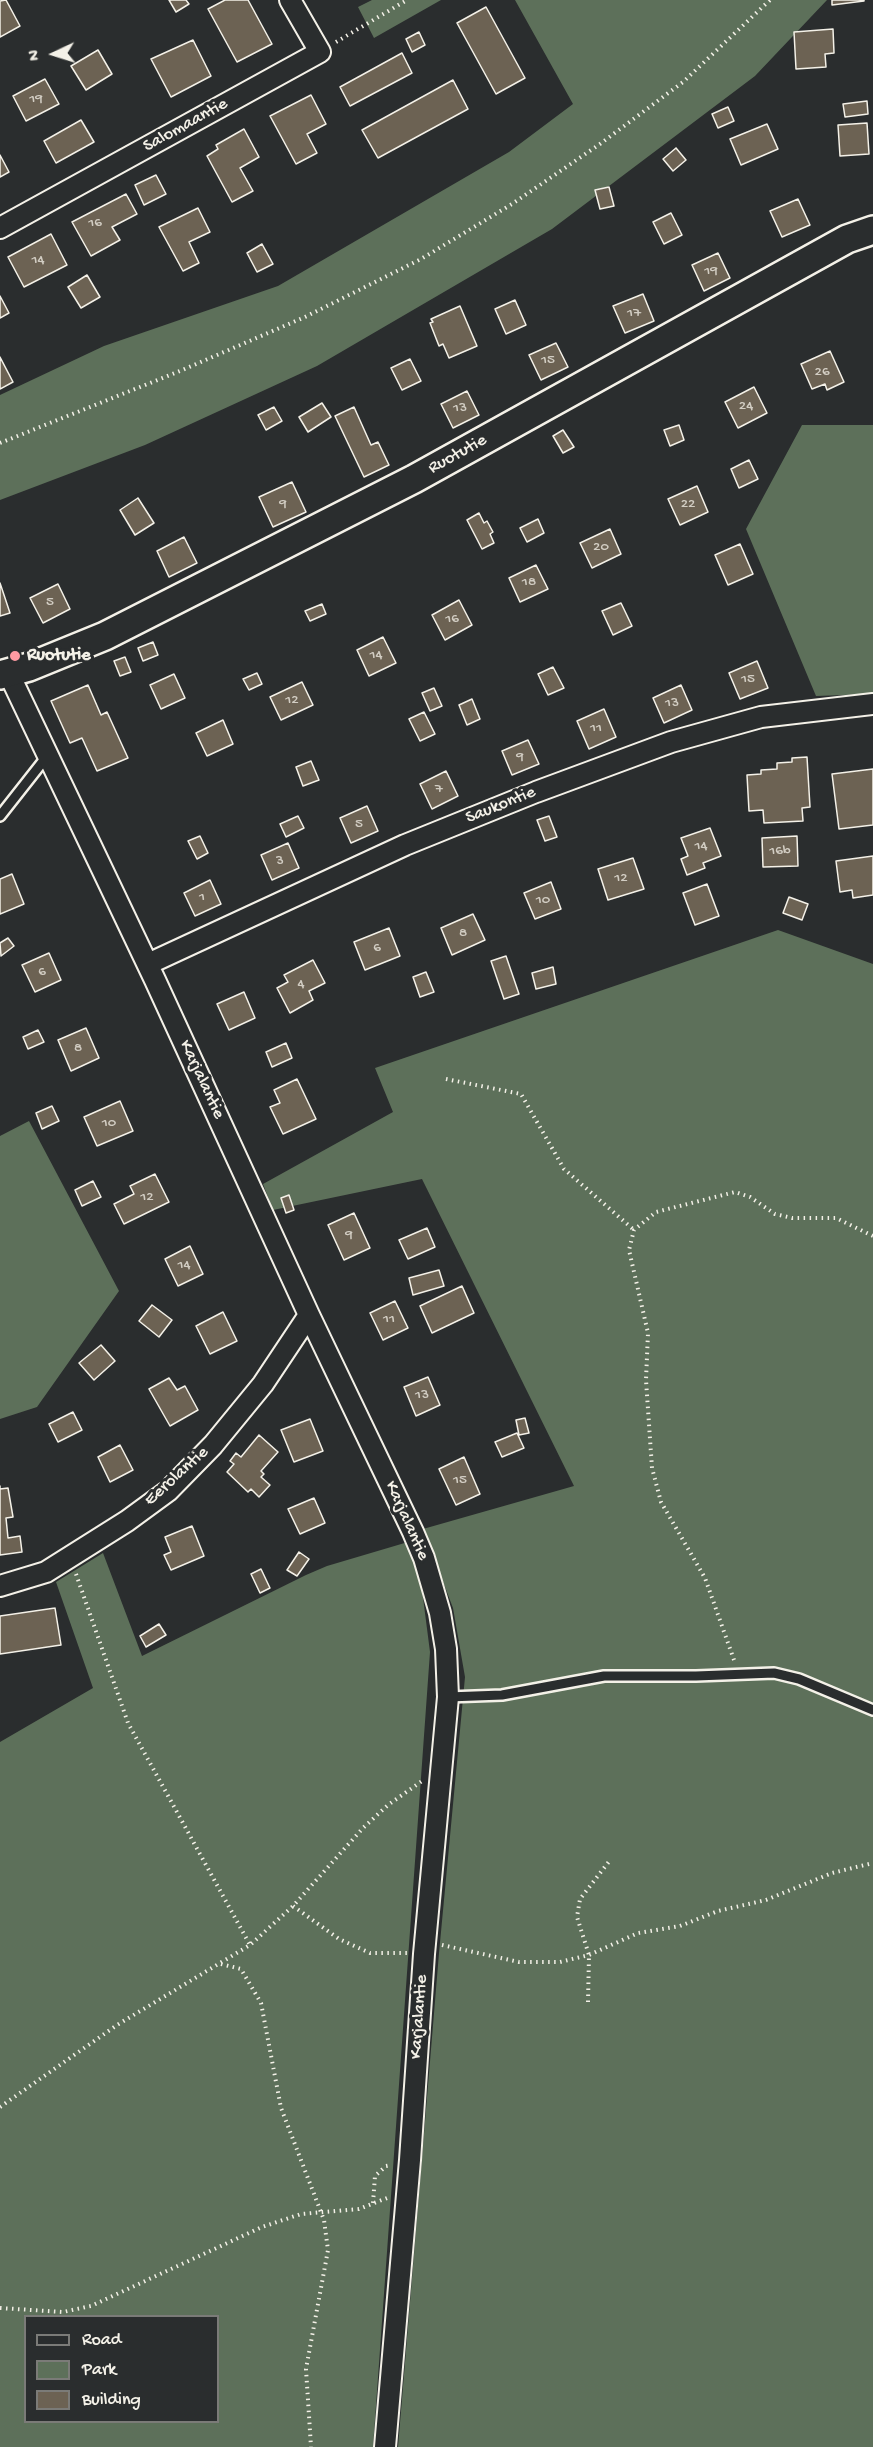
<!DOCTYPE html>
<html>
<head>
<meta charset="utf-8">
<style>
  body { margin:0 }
  #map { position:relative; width:873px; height:2447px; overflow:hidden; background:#2a2d2e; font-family:"Gochi Hand",sans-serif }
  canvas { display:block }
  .legend { position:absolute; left:24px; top:2315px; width:195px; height:108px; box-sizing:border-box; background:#2a2d2e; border:2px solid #7b7b78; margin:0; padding:8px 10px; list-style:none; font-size:18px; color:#f4f1e8 }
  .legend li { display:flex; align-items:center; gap:12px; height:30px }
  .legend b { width:30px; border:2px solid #7b7b78 }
  .north { position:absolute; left:24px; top:24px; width:60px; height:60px; -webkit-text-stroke:4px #2a2d2e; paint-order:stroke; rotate:266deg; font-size:16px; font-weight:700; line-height:24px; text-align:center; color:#f4f1e8 }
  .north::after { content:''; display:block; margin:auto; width:21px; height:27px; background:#f4f1e8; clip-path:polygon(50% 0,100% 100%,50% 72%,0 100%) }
</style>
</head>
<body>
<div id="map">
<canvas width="873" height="2447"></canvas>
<ul class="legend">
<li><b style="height:8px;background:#2a2d2e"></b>Road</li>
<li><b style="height:16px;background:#5d705a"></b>Park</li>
<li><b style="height:16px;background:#6c6253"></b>Building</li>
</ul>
<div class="north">N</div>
</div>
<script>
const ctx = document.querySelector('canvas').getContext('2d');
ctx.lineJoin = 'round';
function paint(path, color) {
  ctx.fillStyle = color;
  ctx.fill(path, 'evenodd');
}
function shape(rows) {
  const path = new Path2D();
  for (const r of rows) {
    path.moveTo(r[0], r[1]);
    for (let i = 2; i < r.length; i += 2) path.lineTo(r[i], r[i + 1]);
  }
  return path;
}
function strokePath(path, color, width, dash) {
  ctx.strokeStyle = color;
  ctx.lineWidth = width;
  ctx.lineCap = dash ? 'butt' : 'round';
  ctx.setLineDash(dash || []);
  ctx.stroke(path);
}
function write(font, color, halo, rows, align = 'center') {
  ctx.font = font + ' "Gochi Hand",sans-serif';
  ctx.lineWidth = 6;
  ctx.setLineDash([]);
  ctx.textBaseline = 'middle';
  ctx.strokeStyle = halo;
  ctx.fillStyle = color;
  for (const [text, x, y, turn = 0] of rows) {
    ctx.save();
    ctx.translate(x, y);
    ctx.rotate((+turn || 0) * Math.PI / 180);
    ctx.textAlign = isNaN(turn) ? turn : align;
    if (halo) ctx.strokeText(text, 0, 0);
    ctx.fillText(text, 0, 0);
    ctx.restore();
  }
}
paint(shape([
  [372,0,441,0,374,38,358,7],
  [515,0,827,0,755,76,552,229,317,366,145,445,0,500,0,395,104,346,278,286,509,152,573,104],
  [802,425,873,425,873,694,816,696,746,529],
  [778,930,873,964,873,2447,398,2447,439,1953,465,1677,453,1608,423,1529,574,1486,422,1179,273,1210,263,1184,393,1112,375,1068],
  [29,1121,119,1291,37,1407,0,1419,0,1136],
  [408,1542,421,1582,430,1652,373,2447,0,2447,0,1742,93,1688,56,1582,103,1553,142,1656,306,1575,327,1566],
  [26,2316,218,2316,218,2422,26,2422]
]), '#5d705a');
const building = shape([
  [6,0,20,26,0,37,0,1,6,0],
  [169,0,186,0,189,4,176,12,169,0],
  [225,0,248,0,272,44,237,62,208,9,225,0],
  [832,0,864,0,864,1,832,5,832,0],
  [486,7,525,78,496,94,457,23,486,7],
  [833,29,834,53,825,54,826,67,796,69,794,32,833,29],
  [419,32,425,45,412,52,406,39,419,32],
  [193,40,211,76,171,97,151,59,193,40],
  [98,50,112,74,86,90,71,66,98,50],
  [402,53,412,73,350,106,340,87,402,53],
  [45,79,59,104,26,121,13,96,45,79],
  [453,80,468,109,378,158,362,130,453,80],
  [311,95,326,124,307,134,317,153,296,164,270,116,311,95],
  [867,101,868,114,845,117,843,104,867,101],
  [728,107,734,121,718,128,712,114,728,107],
  [81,120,94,142,56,163,44,141,81,120],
  [867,123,869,154,840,156,838,125,867,123],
  [767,124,778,149,741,165,730,139,767,124],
  [244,129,259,157,240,168,253,191,232,202,207,156,218,149,216,145,244,129],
  [676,148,686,160,673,171,663,159,676,148],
  [0,155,9,172,0,177,0,155],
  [156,175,166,194,144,205,135,185,156,175],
  [609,187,614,206,600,209,595,190,609,187],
  [126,194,137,214,112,227,120,240,91,256,72,222,126,194],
  [798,199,810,225,782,237,770,211,798,199],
  [198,208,210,232,189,242,199,263,183,271,159,227,198,208],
  [671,213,682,235,664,244,653,222,671,213],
  [51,234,67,265,24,287,8,257,51,234],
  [262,244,273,264,257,272,247,253,262,244],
  [718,253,730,278,704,291,692,265,718,253],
  [87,275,100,297,81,308,68,287,87,275],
  [643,294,654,321,625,333,613,306,643,294],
  [0,296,9,313,0,318,0,296],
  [515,300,526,325,506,334,495,309,515,300],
  [460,306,477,346,449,358,443,344,439,346,430,323,433,322,431,319,460,306],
  [556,343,568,367,541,380,529,355,556,343],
  [830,351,844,382,827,390,825,384,812,389,801,364,830,351],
  [0,357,13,382,0,389,0,357],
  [410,359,421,381,402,390,391,368,410,359],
  [754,387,767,413,738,428,725,402,754,387],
  [467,391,479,415,453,428,441,404,467,391],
  [322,403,331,417,308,432,299,417,322,403],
  [274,407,282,421,266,430,258,415,274,407],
  [354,407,371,445,378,442,389,465,364,477,335,416,354,407],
  [679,425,684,440,670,446,664,430,679,425],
  [563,430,574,447,563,453,553,436,563,430],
  [749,460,758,479,739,488,731,469,749,460],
  [292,482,306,512,273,527,259,497,292,482],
  [697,486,708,512,680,525,668,499,697,486],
  [138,498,154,523,135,535,120,510,138,498],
  [479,513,484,523,487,521,493,532,490,534,494,543,482,549,467,520,479,513],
  [538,519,544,533,527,542,520,528,538,519],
  [610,529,621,554,592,568,580,543,610,529],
  [184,537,197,563,169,577,157,551,184,537],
  [740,544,753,574,728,585,715,555,740,544],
  [536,565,548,589,520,602,509,578,536,565],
  [0,583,10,613,0,616,0,583],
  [58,584,70,609,43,623,30,598,58,584],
  [459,600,472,625,445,640,432,615,459,600],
  [621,603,632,626,613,635,602,611,621,603],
  [322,604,326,614,310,621,305,611,322,604],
  [383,637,396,663,369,676,357,650,383,637],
  [153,642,158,655,143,661,138,648,153,642],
  [125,657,131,672,120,676,114,661,125,657],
  [757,661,768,688,740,699,729,673,757,661],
  [553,667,564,688,548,695,538,674,553,667],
  [257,673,262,684,249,690,243,679,257,673],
  [174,674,185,698,161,709,150,685,174,674],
  [302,682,313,705,281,720,270,697,302,682],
  [88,685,101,715,107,712,128,758,97,771,82,738,70,743,51,701,88,685],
  [681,685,692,710,664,723,653,698,681,685],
  [434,688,442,706,430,711,422,693,434,688],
  [472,699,480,719,467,725,459,705,472,699],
  [604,709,616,737,589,749,577,721,604,709],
  [424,712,435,734,420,741,409,719,424,712],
  [223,720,233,744,207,756,196,733,223,720],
  [528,740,539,764,512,775,502,751,528,740],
  [807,757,810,807,802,808,803,821,764,823,763,810,749,811,747,775,761,774,761,770,777,769,777,763,792,762,792,758,807,757],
  [311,761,319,780,303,786,296,767,311,761],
  [873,769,873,825,839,829,832,774,873,769],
  [446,771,458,796,432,809,420,784,446,771],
  [367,806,378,831,351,843,340,818,367,806],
  [298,816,304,828,286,837,280,824,298,816],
  [549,816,557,837,545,841,537,820,549,816],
  [710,828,721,856,703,863,705,868,687,875,681,859,688,856,681,838,710,828],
  [200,836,208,853,197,859,188,841,200,836],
  [797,836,798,866,763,867,762,838,797,836],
  [288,843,299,868,272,880,261,855,288,843],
  [873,856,873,895,853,898,852,890,840,892,836,861,873,856],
  [633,858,644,889,608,900,598,869,633,858],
  [12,874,24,904,0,914,0,879,12,874],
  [210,880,221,904,195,916,184,893,210,880],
  [551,882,561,909,535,919,524,893,551,882],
  [707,884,719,916,695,925,683,893,707,884],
  [789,897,808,904,802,920,783,913,789,897],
  [473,914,485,940,452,955,441,928,473,914],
  [389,928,400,956,365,970,354,942,389,928],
  [8,938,14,946,1,956,0,943,8,938],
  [49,953,61,980,35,992,22,965,49,953],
  [506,956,519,994,504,999,491,961,506,956],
  [313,960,325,983,309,991,313,1000,290,1013,277,988,288,982,284,975,313,960],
  [553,967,556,984,536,989,532,973,553,967],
  [426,972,434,992,420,997,413,977,426,972],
  [244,992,255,1018,229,1030,217,1004,244,992],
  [86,1028,99,1058,71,1071,58,1040,86,1028],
  [38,1030,44,1042,28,1049,23,1037,38,1030],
  [286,1043,292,1058,272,1067,266,1052,286,1043],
  [297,1079,316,1119,283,1134,270,1107,280,1103,274,1090,297,1079],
  [120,1101,133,1131,97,1146,84,1117,120,1101],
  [52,1106,59,1121,42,1129,36,1113,52,1106],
  [155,1174,169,1202,124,1224,114,1204,134,1194,130,1186,155,1174],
  [93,1181,101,1197,82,1206,75,1190,93,1181],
  [289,1195,294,1210,286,1213,281,1198,289,1195],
  [354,1213,370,1248,344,1260,328,1225,354,1213],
  [427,1228,435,1247,408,1259,399,1240,427,1228],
  [190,1246,203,1274,178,1286,165,1259,190,1246],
  [439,1270,444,1286,413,1295,409,1278,439,1270],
  [462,1286,474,1313,432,1333,420,1306,462,1286],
  [395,1301,408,1328,383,1340,370,1313,395,1301],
  [152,1305,172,1320,159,1337,139,1321,152,1305],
  [223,1312,237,1341,210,1354,196,1326,223,1312],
  [101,1345,115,1361,94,1380,79,1363,101,1345],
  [428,1377,440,1405,416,1416,404,1387,428,1377],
  [169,1378,177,1390,185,1386,198,1410,170,1426,149,1389,169,1378],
  [73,1412,82,1430,58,1442,49,1424,73,1412],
  [525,1418,529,1433,519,1435,516,1420,525,1418],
  [310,1419,323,1451,294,1462,281,1430,310,1419],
  [517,1433,524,1448,502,1457,495,1442,517,1433],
  [259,1435,278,1452,261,1471,264,1474,261,1477,270,1485,259,1497,251,1489,248,1492,227,1472,234,1464,230,1461,236,1453,241,1457,259,1435],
  [120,1445,133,1470,110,1482,98,1457,120,1445],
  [464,1457,480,1494,456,1505,439,1469,464,1457],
  [0,1486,0,1489,8,1488,13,1517,6,1518,8,1538,20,1536,22,1552,0,1555,0,1486],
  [314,1498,325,1523,300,1534,288,1509,314,1498],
  [192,1526,204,1556,171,1570,164,1555,171,1552,165,1537,192,1526],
  [299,1552,309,1559,297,1576,287,1570,299,1552],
  [261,1569,270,1588,260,1593,251,1574,261,1569],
  [55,1608,61,1645,0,1654,0,1616,55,1608],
  [159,1624,166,1635,146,1647,140,1636,159,1624]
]);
paint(building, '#6c6253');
strokePath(building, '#f4f1e8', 1.5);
const lane = shape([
  [0,816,48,755],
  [448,1697,502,1695,604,1676,696,1676,774,1673,799,1679,873,1710]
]);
const street = shape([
  [0,228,320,52,290,0],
  [9,674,155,980,309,1315,413,1532,424,1558,440,1613,446,1649,448,1697,424,1954,410,2160,385,2447],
  [148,964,405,845,536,792,671,742,761,717,873,704],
  [0,1586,46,1572,127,1521,168,1491,213,1445,263,1384,309,1315]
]);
const secondary = shape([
  [0,675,29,667,105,636,414,479,847,239,873,230]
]);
strokePath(lane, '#f4f1e8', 14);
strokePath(street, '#f4f1e8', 24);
strokePath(secondary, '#f4f1e8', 32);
strokePath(shape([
  [336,42,407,0],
  [0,443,180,371,305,317,421,259,512,204,600,144,683,82,770,0],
  [446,1079,521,1094,564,1169,634,1230],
  [76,1574,128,1723,250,1945],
  [734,1660,705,1578,661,1502,652,1468,646,1380,648,1333,629,1250,634,1230,656,1212,735,1192,750,1197,775,1214,792,1218,836,1218,873,1236],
  [293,1906,339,1939,370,1953,407,1953],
  [442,1945,519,1962,560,1962,589,1955,638,1933,680,1926,718,1911,766,1900,832,1873,873,1863],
  [221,1964,241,1969,261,2003,281,2108,324,2220,328,2250,306,2369,311,2447],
  [588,2002,589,1955,577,1917,580,1899,611,1859],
  [0,2107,117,2025,250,1945,293,1906,363,1828,388,1805,422,1781],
  [373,2203,375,2176,386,2166,391,2165],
  [0,2308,63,2312,91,2306,262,2227,301,2214,359,2209,387,2198]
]), '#f4f1e8', 4, [1.5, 4.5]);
strokePath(lane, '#2a2d2e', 9);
strokePath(street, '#2a2d2e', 20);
strokePath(secondary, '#2a2d2e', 27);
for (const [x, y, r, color] of [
  [15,656,6,"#ff9aa2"]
]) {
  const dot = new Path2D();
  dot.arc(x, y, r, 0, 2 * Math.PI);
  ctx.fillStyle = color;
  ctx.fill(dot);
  strokePath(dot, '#2a2d2e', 2);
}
write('15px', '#d2cdc3', null, [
  ["19",36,100],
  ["16",95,224],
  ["14",38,261],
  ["19",711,272],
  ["17",634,314],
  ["15",548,361],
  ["26",822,373],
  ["24",746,407],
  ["13",460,409],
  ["9",283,505],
  ["22",688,505],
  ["20",601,548],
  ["18",529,583],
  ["5",50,603],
  ["16",452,620],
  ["14",376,656],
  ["15",748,680],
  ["12",292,701],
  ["13",672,704],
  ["11",596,729],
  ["9",520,758],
  ["7",439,790],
  ["5",359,825],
  ["14",701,847],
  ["16b",780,852],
  ["3",280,862],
  ["12",621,879],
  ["1",202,898],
  ["10",543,901],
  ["8",463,934],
  ["6",377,949],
  ["6",42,973],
  ["4",301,985],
  ["8",78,1049],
  ["10",109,1124],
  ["12",147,1198],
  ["9",349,1236],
  ["14",184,1266],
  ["11",389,1320],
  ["13",422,1396],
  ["15",460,1481]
]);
write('18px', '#f4f1e8', '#2a2d2e', [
  ["Salomaantie",186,126,-29],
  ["Ruotutie",458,455,-29],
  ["Saukontie",501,806,-22],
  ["Karjalantie",201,1080,65],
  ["Eerolantie",177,1477,-42],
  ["Karjalantie",406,1521,66],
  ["Karjalantie",420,2017,-86]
]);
write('bold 18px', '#f4f1e8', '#2a2d2e', [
  ["Ruotutie",27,656]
], 'left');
</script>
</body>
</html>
